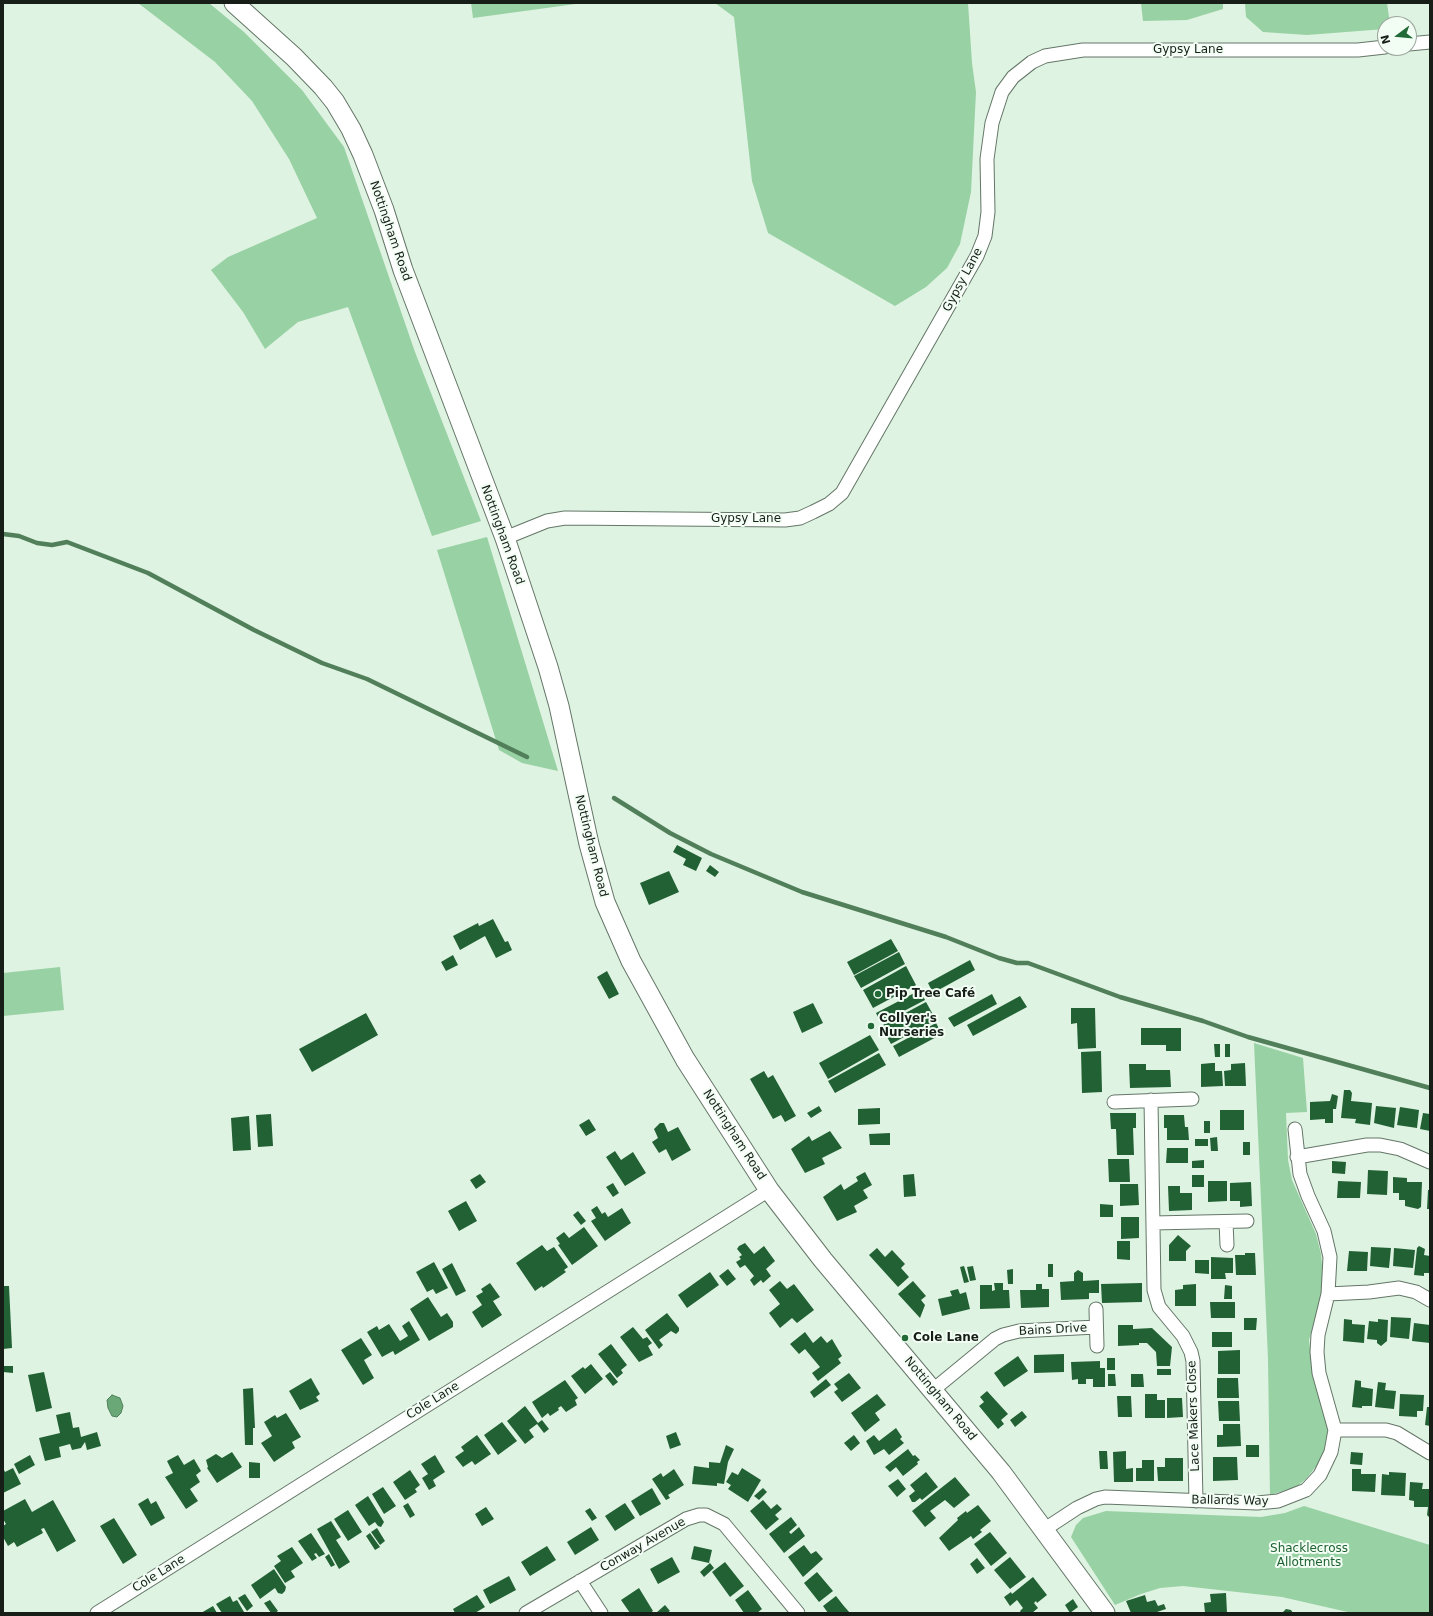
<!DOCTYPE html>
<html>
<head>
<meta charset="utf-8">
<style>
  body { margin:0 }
  #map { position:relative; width:1433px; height:1616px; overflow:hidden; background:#dff3e2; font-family:"DejaVu Sans",sans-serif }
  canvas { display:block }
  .frame { position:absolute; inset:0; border:4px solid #171e18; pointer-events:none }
  .north { position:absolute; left:1377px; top:16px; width:40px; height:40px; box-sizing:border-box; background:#f2fef4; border:1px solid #9aa49c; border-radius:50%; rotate:254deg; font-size:11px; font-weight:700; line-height:16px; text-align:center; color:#171e18 }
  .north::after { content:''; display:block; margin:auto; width:14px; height:18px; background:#226a37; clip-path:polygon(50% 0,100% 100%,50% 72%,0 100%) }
</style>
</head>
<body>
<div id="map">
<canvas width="1433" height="1616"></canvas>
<div class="frame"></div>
<div class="north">N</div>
</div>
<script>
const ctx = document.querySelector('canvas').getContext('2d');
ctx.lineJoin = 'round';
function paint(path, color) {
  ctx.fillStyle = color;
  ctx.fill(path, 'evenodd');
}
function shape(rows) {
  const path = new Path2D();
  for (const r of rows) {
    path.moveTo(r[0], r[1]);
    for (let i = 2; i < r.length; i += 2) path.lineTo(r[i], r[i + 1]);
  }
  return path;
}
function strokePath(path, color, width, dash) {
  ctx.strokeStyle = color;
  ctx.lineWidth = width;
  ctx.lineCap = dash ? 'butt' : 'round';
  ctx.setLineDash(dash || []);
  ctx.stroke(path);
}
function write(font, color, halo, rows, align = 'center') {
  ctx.font = font + ' "DejaVu Sans",sans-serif';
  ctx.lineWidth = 4;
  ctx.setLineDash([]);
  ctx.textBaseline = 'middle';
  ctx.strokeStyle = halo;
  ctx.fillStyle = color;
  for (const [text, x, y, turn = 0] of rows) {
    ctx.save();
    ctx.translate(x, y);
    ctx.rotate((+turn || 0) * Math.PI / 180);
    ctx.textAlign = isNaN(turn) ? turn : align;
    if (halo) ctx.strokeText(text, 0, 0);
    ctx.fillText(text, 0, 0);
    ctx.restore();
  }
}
paint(shape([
  [138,3,209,3,244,32,302,90,344,147,415,352,481,521,432,536,348,307,298,322,265,349,243,312,211,270,228,257,317,218,289,159,252,101,215,62],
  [471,3,583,3,473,18],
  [715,3,968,3,972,63,976,92,971,192,960,244,947,268,926,287,895,306,768,233,752,181,734,17],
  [1141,3,1223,3,1223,9,1187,20,1143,21],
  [1245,3,1387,3,1390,24,1385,24,1385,29,1307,35,1263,32,1246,17],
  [487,537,558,771,522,763,499,750,437,550],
  [60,967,64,1010,3,1016,3,973],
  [1254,1043,1303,1058,1307,1112,1286,1113,1288,1160,1292,1180,1316,1234,1321,1254,1323,1276,1321,1297,1309,1340,1313,1378,1328,1428,1326,1447,1323,1458,1306,1479,1296,1487,1270,1495,1268,1359],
  [1304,1506,1430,1545,1430,1613,1352,1613,1282,1597,1183,1586,1160,1588,1141,1594,1115,1605,1071,1537,1076,1525,1083,1518,1106,1511,1261,1517,1285,1513]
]), '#98d1a3');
const water = shape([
  [112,1395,120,1398,123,1406,121,1413,117,1417,112,1416,108,1408,107,1400,112,1395]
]);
paint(water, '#6aa977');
strokePath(water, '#517f5a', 1);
strokePath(shape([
  [3,534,19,536,37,543,52,545,67,542,148,573,254,630,322,663,367,679,527,757],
  [614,798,670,833,711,854,802,892,946,937,999,958,1017,963,1028,963,1120,997,1203,1021,1248,1037,1430,1088]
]), '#517f5a', 4.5);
paint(shape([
  [677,845,702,858,696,871,683,865,686,859,673,852],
  [710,865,719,872,715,877,706,871],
  [669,871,679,892,649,905,640,883],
  [493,919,505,942,508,941,512,950,496,958,485,936,460,950,453,936,478,923,479,926],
  [891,939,898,951,854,975,847,962],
  [899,952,905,964,861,988,854,976],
  [453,955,458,965,446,971,441,962],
  [970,960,975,970,933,993,928,983],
  [906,966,916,985,873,1008,863,990],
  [607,971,619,994,609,999,597,977],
  [920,990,925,1000,881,1023,876,1013],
  [992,994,997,1004,954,1027,948,1018],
  [1020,996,1027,1007,973,1036,967,1025],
  [926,1002,936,1020,891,1044,881,1026],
  [813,1003,823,1023,802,1033,793,1012],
  [1071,1008,1095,1008,1096,1048,1078,1049,1077,1023,1071,1024],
  [366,1013,378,1035,312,1072,299,1049],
  [936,1023,942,1034,899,1057,893,1046],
  [1141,1028,1181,1028,1181,1051,1166,1051,1166,1045,1141,1045],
  [870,1035,879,1050,828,1079,819,1063],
  [1214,1044,1220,1044,1220,1057,1215,1057],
  [1225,1044,1230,1044,1230,1057,1225,1057],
  [1101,1051,1102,1092,1082,1093,1081,1052],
  [879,1053,886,1065,835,1093,828,1081],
  [1212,1063,1215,1063,1215,1071,1222,1071,1223,1086,1201,1087,1201,1064],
  [1245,1063,1246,1086,1225,1086,1224,1071,1231,1070,1231,1064],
  [1129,1064,1146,1064,1146,1070,1170,1070,1171,1087,1130,1088],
  [764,1071,768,1078,773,1075,796,1116,785,1122,781,1115,773,1119,750,1079],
  [1344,1090,1350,1090,1352,1093,1351,1101,1372,1103,1370,1125,1355,1123,1356,1119,1341,1118],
  [1332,1094,1338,1096,1336,1109,1333,1109,1333,1123,1325,1123,1325,1119,1310,1120,1310,1102,1330,1101],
  [819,1106,822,1111,811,1118,807,1113],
  [1376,1106,1396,1108,1394,1128,1374,1123],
  [1400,1107,1419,1110,1417,1128,1397,1125],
  [880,1108,880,1124,858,1125,858,1109],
  [1220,1110,1244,1110,1244,1130,1220,1130],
  [1110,1113,1136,1113,1136,1128,1133,1128,1134,1155,1117,1155,1116,1129,1111,1129],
  [1423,1113,1430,1114,1430,1131,1420,1129],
  [271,1114,273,1146,258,1147,256,1115],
  [1164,1115,1184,1115,1185,1127,1188,1127,1189,1140,1167,1140,1167,1128,1164,1128],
  [249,1116,251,1150,233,1151,231,1118],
  [589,1119,596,1130,586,1136,579,1125],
  [1204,1121,1210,1121,1210,1133,1204,1133],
  [660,1123,664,1123,668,1132,678,1127,691,1150,672,1161,666,1149,659,1153,652,1142,658,1138,654,1129],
  [830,1131,842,1148,822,1158,825,1164,805,1173,791,1149,809,1136,812,1141],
  [890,1133,890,1145,870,1145,869,1134],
  [1217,1137,1218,1151,1211,1151,1210,1138],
  [1195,1139,1208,1139,1208,1146,1195,1146],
  [1243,1142,1250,1142,1250,1155,1243,1155],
  [1167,1148,1188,1148,1188,1163,1166,1163],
  [615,1151,621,1160,633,1152,646,1173,625,1186,606,1157],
  [1108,1159,1129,1159,1130,1182,1109,1182],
  [1204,1160,1204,1168,1192,1168,1192,1161],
  [1332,1161,1346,1162,1345,1174,1332,1173],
  [1368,1170,1388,1171,1387,1195,1367,1194],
  [865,1172,872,1185,863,1190,868,1198,854,1206,857,1212,837,1221,823,1197,841,1184,844,1190,858,1181,856,1177],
  [480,1174,486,1182,476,1189,470,1180],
  [914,1174,916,1196,904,1197,903,1175],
  [1192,1175,1204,1175,1204,1187,1192,1187],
  [1393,1177,1407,1178,1407,1182,1422,1182,1421,1207,1418,1209,1405,1206,1405,1200,1399,1200,1399,1193,1393,1193],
  [1208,1181,1227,1181,1227,1201,1208,1202],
  [1338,1181,1361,1182,1360,1198,1337,1198],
  [1251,1182,1252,1206,1240,1207,1240,1201,1230,1201,1230,1183],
  [613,1183,619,1193,613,1197,606,1187],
  [1120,1184,1138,1184,1139,1205,1120,1206],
  [1168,1186,1180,1186,1180,1193,1192,1193,1192,1210,1169,1211],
  [1428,1190,1430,1190,1430,1209,1427,1209],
  [466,1201,477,1221,459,1231,448,1211],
  [1100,1204,1113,1205,1113,1217,1100,1217],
  [597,1206,602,1214,605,1212,608,1217,622,1208,631,1223,605,1241,591,1221,596,1218,591,1210],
  [578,1211,586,1221,581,1225,573,1215],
  [1121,1217,1139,1217,1139,1238,1121,1239],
  [584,1227,598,1246,572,1265,558,1245,560,1244,556,1238,564,1232,569,1238],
  [1178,1235,1191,1246,1186,1251,1186,1261,1169,1261,1169,1245],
  [1117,1241,1130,1241,1130,1260,1117,1259],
  [745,1243,754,1254,764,1246,775,1261,766,1269,771,1276,763,1283,761,1280,754,1286,750,1280,754,1276,745,1265,740,1268,736,1262,741,1259,739,1257,742,1255,737,1249,739,1246],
  [542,1245,547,1251,554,1247,568,1267,564,1270,566,1272,543,1288,542,1286,535,1291,516,1263],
  [1419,1246,1425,1249,1424,1255,1430,1256,1430,1273,1424,1273,1424,1276,1414,1275,1417,1248],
  [1371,1247,1391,1248,1389,1268,1370,1266],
  [877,1248,885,1257,892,1250,905,1264,901,1268,909,1277,898,1287,869,1255],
  [1394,1248,1415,1250,1413,1268,1393,1266],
  [1349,1251,1368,1252,1367,1271,1347,1271],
  [1245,1253,1255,1253,1256,1275,1236,1275,1235,1255,1245,1255],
  [1211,1257,1233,1258,1233,1273,1225,1273,1226,1279,1211,1279],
  [1195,1260,1209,1260,1209,1274,1195,1273],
  [434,1262,448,1288,436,1294,433,1289,427,1292,416,1272],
  [452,1263,466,1291,456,1296,442,1269],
  [1048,1264,1053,1264,1053,1277,1048,1277],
  [964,1266,969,1282,964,1283,960,1267],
  [973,1266,976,1280,970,1281,967,1267],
  [728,1269,736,1279,727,1286,719,1276],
  [1013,1269,1013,1284,1008,1284,1007,1270],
  [1078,1270,1083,1273,1083,1281,1099,1280,1099,1293,1089,1293,1089,1299,1061,1300,1060,1282,1074,1281,1074,1273],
  [710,1272,719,1285,687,1308,678,1295],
  [780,1281,787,1289,794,1284,814,1310,797,1323,792,1318,780,1328,769,1313,780,1304,769,1290],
  [913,1281,926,1296,921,1300,925,1305,920,1318,898,1294],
  [490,1283,500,1297,493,1301,502,1315,482,1328,472,1312,482,1305,476,1296,483,1292,481,1289],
  [994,1283,1003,1283,1003,1290,1009,1290,1010,1308,980,1309,980,1285,992,1285,992,1291,995,1290],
  [1142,1283,1142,1302,1102,1303,1101,1284],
  [1036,1284,1042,1284,1042,1289,1049,1289,1049,1307,1021,1308,1020,1290,1036,1290],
  [1196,1284,1196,1306,1175,1306,1175,1290,1183,1289,1183,1285],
  [1225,1285,1232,1286,1232,1299,1224,1299],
  [3,1286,9,1286,12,1348,3,1349],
  [958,1289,960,1294,966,1292,970,1309,942,1316,938,1299,952,1296,950,1291],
  [428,1297,441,1317,447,1313,453,1322,453,1327,429,1341,410,1309],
  [1210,1302,1235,1302,1235,1318,1211,1318],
  [667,1313,679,1328,679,1331,676,1334,671,1331,659,1340,663,1345,659,1349,645,1330],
  [1391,1317,1411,1318,1409,1339,1390,1337],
  [1244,1318,1257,1318,1256,1330,1244,1330],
  [1344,1319,1352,1320,1352,1324,1365,1325,1364,1343,1343,1341],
  [1378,1319,1388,1320,1387,1341,1381,1346,1377,1343,1377,1340,1367,1339,1369,1321,1378,1322],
  [409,1321,420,1340,395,1355,393,1351,382,1357,367,1332,377,1326,379,1330,389,1324,400,1341,408,1336,402,1326],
  [1414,1323,1430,1325,1430,1343,1412,1341],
  [1118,1325,1133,1325,1133,1329,1152,1328,1172,1347,1170,1366,1157,1366,1156,1352,1147,1343,1139,1343,1139,1345,1118,1346],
  [633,1327,643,1339,647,1337,652,1343,648,1346,653,1355,639,1362,620,1337],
  [805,1332,813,1343,821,1336,827,1343,832,1339,842,1356,838,1359,841,1363,818,1381,812,1373,820,1367,805,1349,799,1354,790,1344],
  [1212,1332,1232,1332,1232,1347,1212,1347],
  [361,1338,372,1355,364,1360,374,1378,363,1385,341,1350],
  [611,1344,627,1365,621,1370,623,1373,617,1378,598,1354],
  [1240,1350,1240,1374,1218,1374,1218,1351],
  [1064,1354,1064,1372,1034,1373,1034,1355],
  [1018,1356,1028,1371,1004,1387,994,1373],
  [1107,1358,1115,1358,1115,1370,1107,1370],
  [1100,1361,1100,1368,1105,1368,1105,1387,1093,1387,1093,1379,1086,1379,1086,1384,1078,1384,1078,1379,1072,1380,1071,1362],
  [591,1364,603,1379,585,1394,571,1376,583,1367,585,1369],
  [3,1366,13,1366,13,1373,3,1372],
  [1157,1369,1171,1369,1171,1375,1157,1375],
  [44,1372,52,1408,36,1412,28,1375],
  [610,1372,618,1382,613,1386,605,1376],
  [849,1373,861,1388,842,1402,834,1392,838,1389,834,1384],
  [1108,1374,1115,1374,1116,1386,1108,1386],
  [1131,1374,1143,1374,1144,1387,1131,1387],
  [311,1378,320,1394,316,1397,319,1401,300,1410,289,1391],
  [1217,1378,1238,1378,1239,1398,1217,1398],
  [826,1379,831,1385,814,1398,810,1392],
  [565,1380,578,1398,575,1400,577,1405,566,1412,561,1406,558,1408,559,1410,550,1416,548,1413,542,1418,532,1402],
  [1355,1380,1361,1381,1361,1387,1373,1389,1372,1406,1362,1406,1362,1408,1352,1407],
  [1378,1382,1386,1383,1385,1390,1396,1391,1394,1409,1375,1407],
  [253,1388,255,1428,253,1428,253,1445,245,1445,243,1389],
  [987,1391,1008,1414,1001,1420,1004,1424,998,1429,979,1406,984,1402,980,1397],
  [877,1394,886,1405,875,1413,880,1420,865,1432,851,1413],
  [1145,1394,1157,1394,1157,1400,1165,1400,1165,1418,1145,1418],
  [1400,1394,1424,1395,1423,1411,1417,1411,1417,1417,1399,1416],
  [1117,1396,1131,1396,1132,1417,1118,1417],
  [1167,1398,1182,1398,1183,1417,1167,1418],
  [1218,1401,1239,1401,1240,1421,1219,1421],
  [525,1406,538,1423,542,1420,549,1429,544,1433,537,1424,529,1430,534,1437,525,1444,507,1421],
  [1427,1407,1430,1407,1430,1426,1425,1425],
  [1022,1411,1027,1417,1015,1427,1010,1420],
  [70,1412,73,1428,79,1427,81,1437,97,1432,101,1446,87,1450,85,1442,81,1448,72,1450,70,1444,59,1447,61,1457,45,1461,39,1438,60,1433,56,1415],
  [286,1413,301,1437,292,1442,295,1448,274,1462,261,1443,272,1436,264,1422,275,1415,277,1418],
  [502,1422,517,1441,498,1455,484,1435],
  [1223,1424,1240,1424,1241,1446,1217,1447,1217,1435,1223,1435],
  [896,1428,902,1437,900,1439,904,1443,889,1455,884,1449,874,1455,866,1441,874,1435,879,1441],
  [676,1432,681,1445,670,1449,666,1436],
  [477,1435,491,1454,475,1465,472,1461,463,1467,455,1457,464,1451,461,1447],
  [854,1435,860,1443,851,1451,844,1443],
  [726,1445,734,1449,728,1462,724,1484,717,1483,717,1486,692,1484,694,1466,709,1468,709,1462,720,1463],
  [1246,1445,1259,1445,1259,1457,1246,1457],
  [908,1449,913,1456,915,1455,920,1460,917,1462,918,1464,903,1476,896,1467,890,1472,885,1467],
  [1099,1451,1107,1451,1108,1469,1100,1469],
  [1126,1451,1126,1469,1133,1468,1133,1482,1114,1482,1113,1452],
  [232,1452,242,1467,217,1483,207,1468,208,1467,206,1460,216,1454,222,1458],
  [1351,1452,1363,1453,1362,1465,1350,1464],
  [30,1455,35,1465,19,1474,14,1464],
  [178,1455,184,1465,194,1459,201,1471,196,1475,200,1482,190,1489,198,1501,186,1509,165,1477,173,1473,167,1461],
  [435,1455,445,1472,433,1480,436,1486,429,1490,422,1478,428,1474,421,1464],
  [1213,1457,1237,1457,1238,1480,1213,1481],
  [1165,1458,1183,1458,1183,1481,1158,1481,1157,1467,1165,1467],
  [1142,1460,1154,1460,1154,1481,1136,1481,1136,1468,1142,1468],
  [249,1462,260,1463,260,1478,249,1478],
  [3,1468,5,1472,13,1468,21,1484,3,1493],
  [742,1468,761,1480,748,1502,728,1489,731,1485,726,1482,732,1472,738,1475],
  [674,1469,684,1485,668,1495,670,1498,666,1500,652,1479,661,1473,663,1477],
  [1352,1469,1361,1469,1361,1474,1376,1474,1375,1492,1352,1491],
  [410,1470,420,1485,415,1489,417,1492,405,1500,393,1482],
  [926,1472,938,1487,922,1500,920,1498,915,1502,912,1502,909,1496,915,1491,910,1485],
  [1389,1472,1406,1473,1405,1496,1381,1495,1382,1474,1389,1475],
  [955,1477,970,1495,954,1508,945,1500,930,1511,936,1518,925,1527,912,1511],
  [898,1479,906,1489,897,1497,888,1486],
  [1410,1482,1423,1483,1422,1489,1430,1489,1430,1518,1427,1515,1428,1507,1414,1507,1414,1501,1409,1500],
  [383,1487,396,1506,384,1514,372,1494],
  [652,1488,661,1504,640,1516,631,1501],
  [763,1488,767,1492,759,1500,754,1496],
  [368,1496,384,1522,381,1527,378,1526,375,1522,369,1526,355,1505],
  [148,1498,151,1504,156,1501,165,1518,151,1526,138,1504],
  [25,1499,32,1512,53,1500,76,1541,57,1552,44,1528,41,1529,43,1533,17,1547,14,1542,8,1546,3,1537,3,1526,6,1524,3,1519,3,1511],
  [763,1500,771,1509,777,1504,782,1509,775,1515,779,1519,766,1530,750,1511],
  [408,1503,415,1515,410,1518,403,1506],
  [625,1503,635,1518,615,1531,605,1516],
  [978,1505,991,1521,980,1530,982,1532,973,1539,971,1536,949,1551,939,1538,958,1520,957,1518,966,1511,967,1513],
  [486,1507,494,1519,482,1526,475,1514],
  [590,1508,597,1518,592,1521,585,1511],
  [348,1510,362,1532,348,1541,334,1519],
  [791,1517,797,1525,789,1532,791,1534,799,1527,805,1536,784,1553,769,1534],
  [114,1518,137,1555,123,1564,100,1526],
  [331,1521,341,1537,336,1540,350,1562,339,1569,317,1529],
  [591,1527,599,1540,575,1555,567,1542],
  [377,1528,385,1541,380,1545,371,1532],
  [990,1532,1007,1553,991,1566,974,1544],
  [311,1533,325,1554,319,1557,316,1553,314,1554,317,1558,312,1561,298,1541],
  [370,1533,380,1547,375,1550,366,1536],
  [804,1545,811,1554,816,1551,823,1559,803,1577,788,1557],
  [547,1546,556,1560,530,1576,521,1562],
  [694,1546,712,1550,709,1563,691,1559],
  [292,1547,303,1563,291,1571,295,1577,285,1583,274,1566,281,1561,277,1556],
  [329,1554,335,1565,331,1567,325,1557],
  [672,1557,680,1572,658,1584,650,1569],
  [1010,1557,1026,1577,1010,1589,994,1570],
  [977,1558,985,1568,977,1574,970,1564],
  [725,1562,744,1586,730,1597,712,1572],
  [710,1563,714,1568,704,1577,700,1572],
  [274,1569,286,1587,285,1591,282,1594,278,1593,275,1588,260,1599,251,1585],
  [817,1572,833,1591,819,1602,804,1583],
  [509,1576,516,1590,490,1604,483,1590],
  [1033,1577,1047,1595,1037,1603,1036,1601,1034,1603,1038,1608,1032,1613,1021,1613,1020,1611,1023,1608,1017,1600,1010,1606,1004,1597,1011,1592,1012,1594],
  [639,1588,653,1611,650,1613,630,1613,621,1600],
  [748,1590,762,1609,757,1613,744,1613,735,1600],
  [1226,1593,1227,1613,1205,1613,1204,1603,1211,1602,1210,1594],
  [245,1594,253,1606,247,1611,238,1598],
  [477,1595,485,1607,475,1613,455,1613,453,1609],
  [1145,1595,1147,1602,1155,1600,1158,1606,1164,1604,1166,1609,1154,1613,1131,1613,1126,1601],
  [230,1596,233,1602,237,1600,244,1612,222,1613,216,1604],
  [836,1596,843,1605,850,1613,828,1613,823,1606],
  [1073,1599,1078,1607,1070,1613,1065,1605],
  [270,1600,278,1611,275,1613,271,1613,264,1603],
  [665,1605,670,1611,667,1613,656,1613],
  [213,1606,217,1613,201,1613],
  [1286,1609,1291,1610,1293,1613,1282,1613]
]), '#226134');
const street = shape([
  [1409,44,1430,42],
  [505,538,547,521,565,518,785,520,800,518,813,512,829,504,842,493,977,256,985,236,988,212,987,159,992,123,1002,92,1013,77,1032,62,1045,56,1083,50,1358,50,1385,47],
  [1151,1100,1154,1290,1159,1307,1183,1336,1191,1352,1193,1361,1196,1501],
  [1114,1102,1192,1099],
  [1297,1157,1367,1145,1380,1145,1400,1149,1430,1162],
  [1226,1222,1227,1245],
  [1153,1223,1247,1221],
  [1328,1294,1369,1292,1399,1288,1416,1292,1430,1300],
  [1096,1309,1097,1346],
  [933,1390,995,1339,1003,1335,1019,1331,1096,1327],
  [1335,1430,1386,1430,1397,1433,1430,1453],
  [1045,1529,1077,1508,1096,1499,1105,1497,1257,1503,1278,1501,1306,1490,1320,1475,1331,1452,1335,1430,1319,1373,1317,1352,1318,1335,1328,1294,1330,1257,1324,1231,1308,1196,1300,1174,1295,1129],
  [580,1581,601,1613],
  [97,1613,769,1190],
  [526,1613,686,1519,699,1515,706,1515,724,1524,798,1613]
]);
const secondary = shape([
  [234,3,294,57,323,87,335,102,351,129,363,155,384,210,403,270,505,538,548,667,559,706,589,844,605,902,631,961,685,1059,769,1190,823,1260,1001,1472,1105,1613]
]);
strokePath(street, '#647667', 15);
strokePath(secondary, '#647667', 21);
strokePath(street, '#fff', 13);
strokePath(secondary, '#fff', 19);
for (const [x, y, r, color] of [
  [878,994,4,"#226a37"],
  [871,1026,4,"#226a37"],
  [905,1338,4,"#226a37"]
]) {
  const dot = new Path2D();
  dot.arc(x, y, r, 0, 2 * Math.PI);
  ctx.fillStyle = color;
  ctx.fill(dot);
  strokePath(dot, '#f2fef4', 1.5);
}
write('12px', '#171e18', '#f2fef4', [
  ["Gypsy Lane",1188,50],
  ["Nottingham Road",390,231,71],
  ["Gypsy Lane",963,280,-62],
  ["Gypsy Lane",746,519],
  ["Nottingham Road",502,535,70],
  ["Nottingham Road",591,846,76],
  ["Nottingham Road",734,1135,57],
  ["Bains Drive",1053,1330,-3],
  ["Nottingham Road",940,1399,50],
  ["Cole Lane",433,1401,-32],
  ["Lace Makers Close",1194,1416,-92],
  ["Ballards Way",1230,1501,1],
  ["Conway Avenue",643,1545,-30],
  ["Cole Lane",159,1574,-32]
]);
write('bold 12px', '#171e18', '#f2fef4', [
  ["Pip Tree Café",886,994],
  ["Collyer's",879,1019],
  ["Nurseries",879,1033],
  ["Cole Lane",913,1338]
], 'left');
write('12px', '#1f6232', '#f2fef4', [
  ["Shacklecross",1309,1549],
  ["Allotments",1309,1563]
]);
</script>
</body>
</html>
